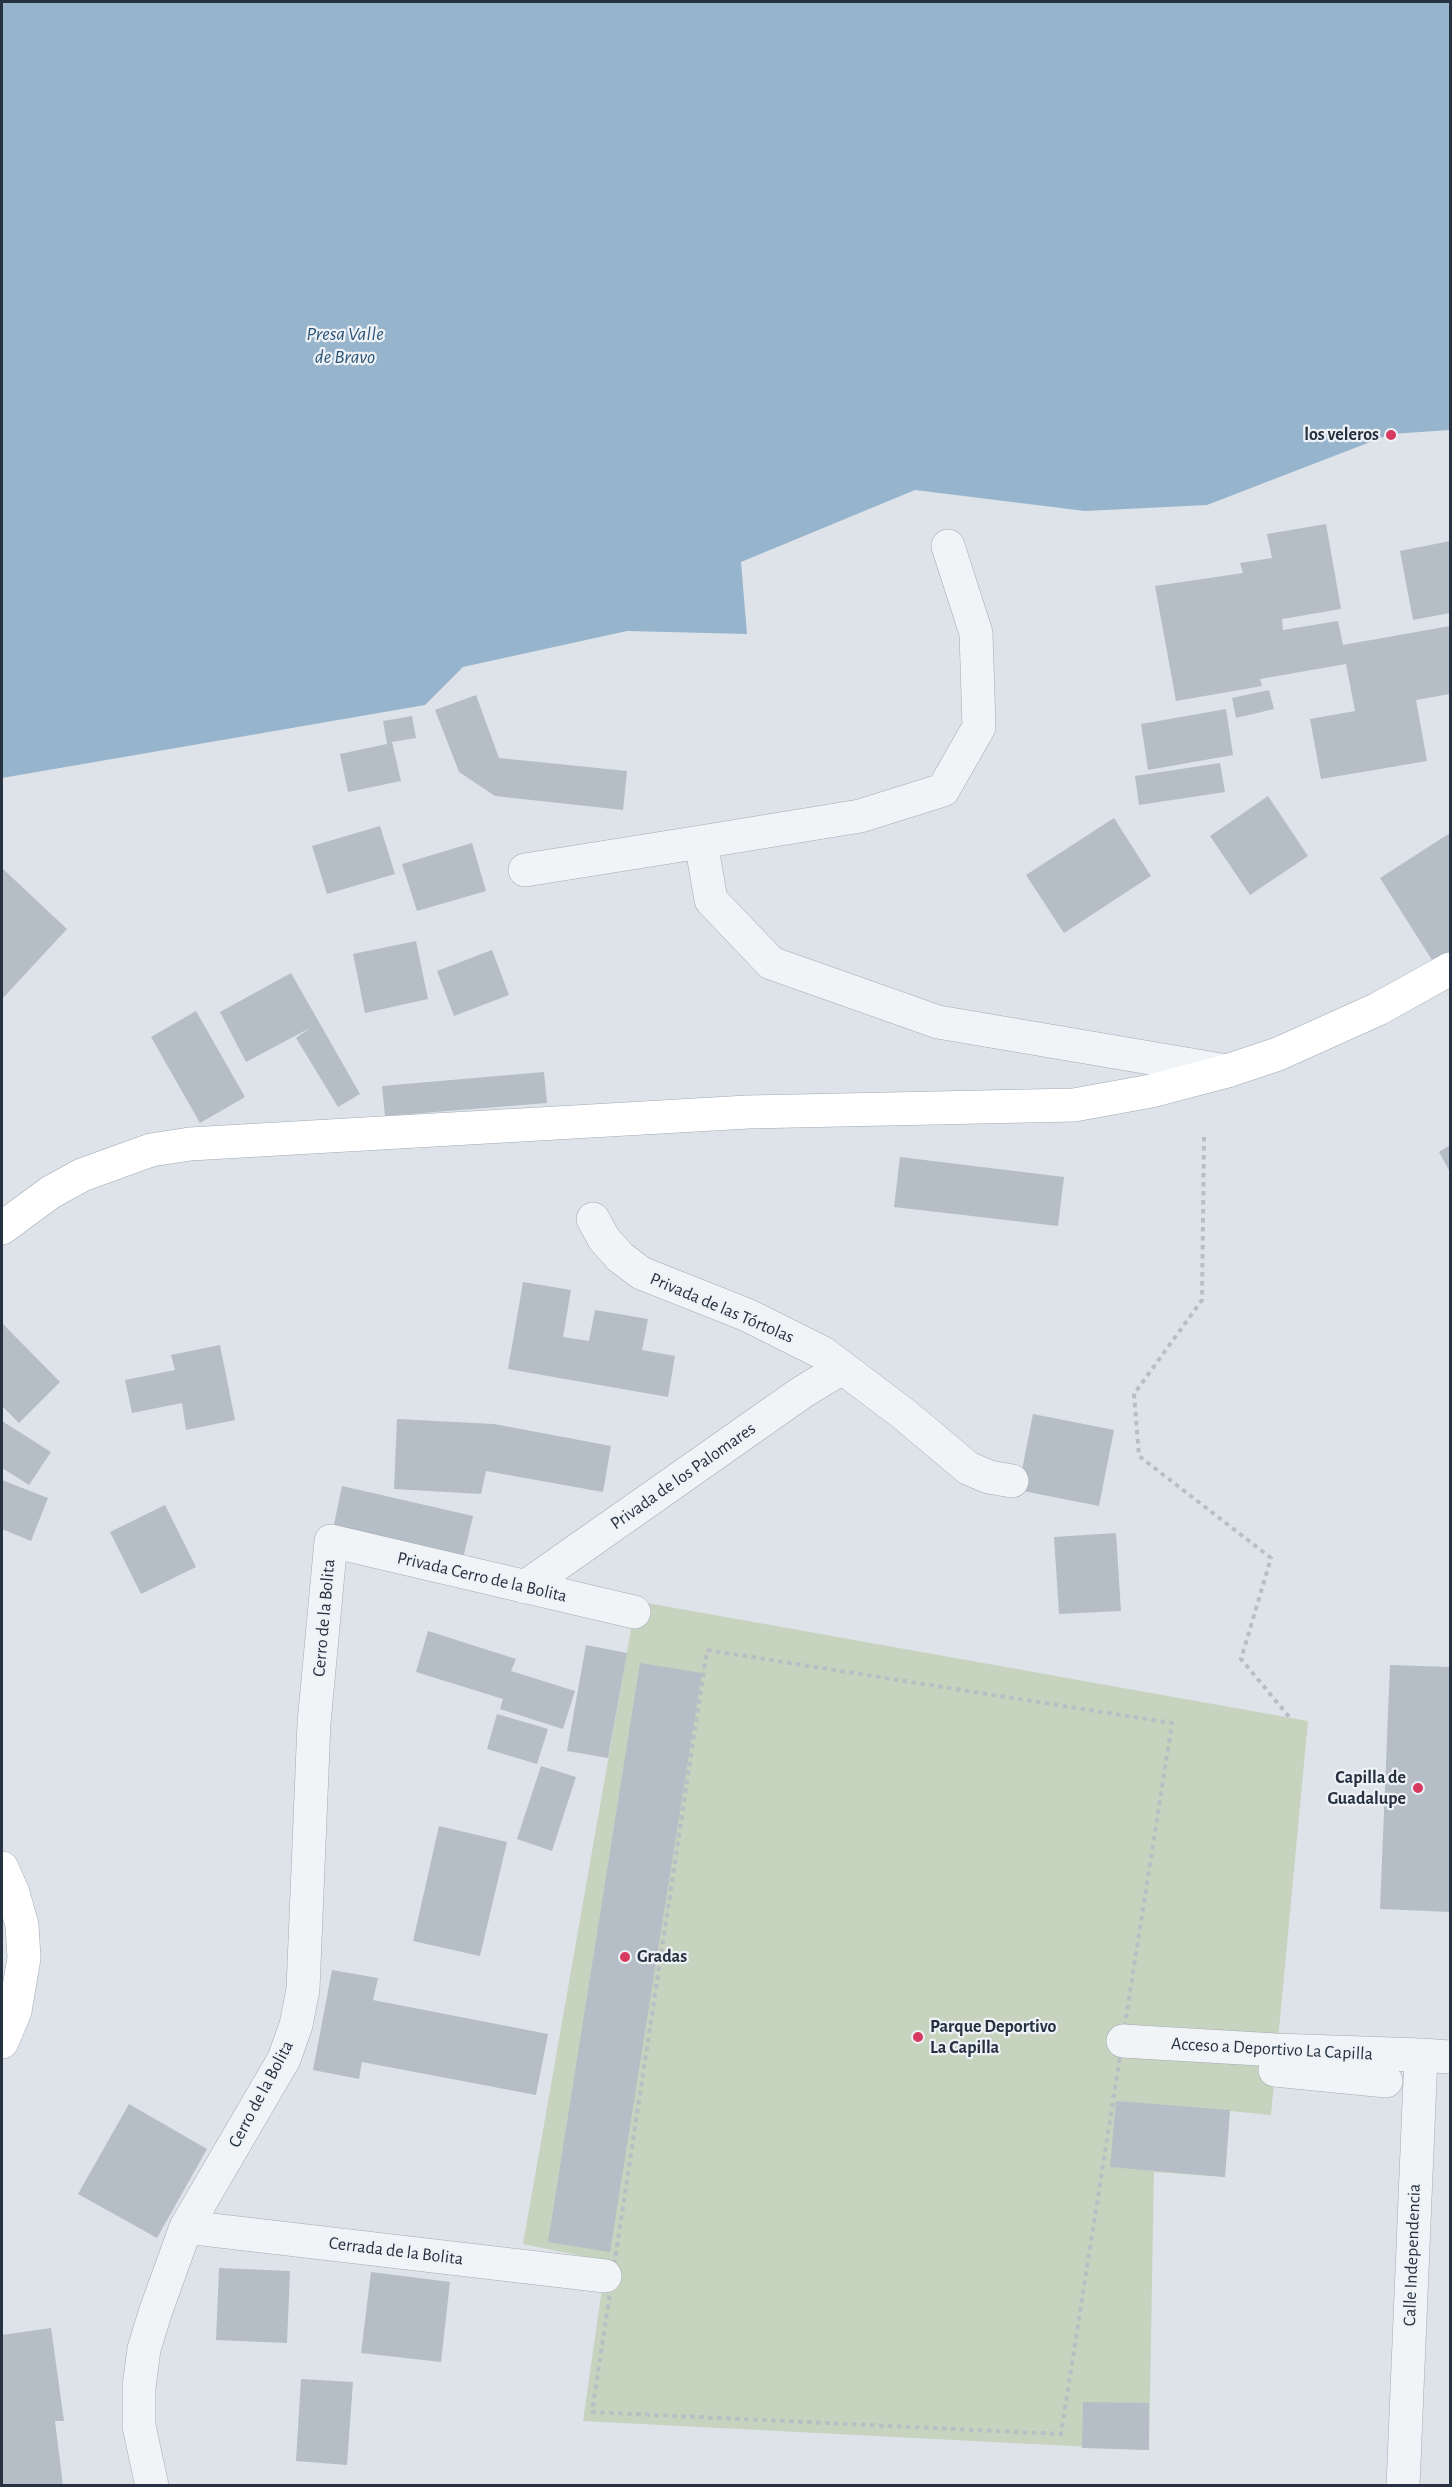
<!DOCTYPE html>
<html>
<head>
<meta charset="utf-8">
<style>
  body { margin:0 }
  #map { position:relative; width:1452px; height:2487px; overflow:hidden; background:#dee3e9; font-family:"Alegreya Sans",sans-serif }
  canvas { display:block }
  .frame { position:absolute; inset:0; border:3px solid #263241; pointer-events:none }
</style>
</head>
<body>
<div id="map">
<canvas width="1452" height="2487"></canvas>
<div class="frame"></div>
</div>
<script>
const ctx = document.querySelector('canvas').getContext('2d');
ctx.lineJoin = 'round';
function paint(path, color) {
  ctx.fillStyle = color;
  ctx.fill(path, 'evenodd');
}
function shape(rows) {
  const path = new Path2D();
  for (const r of rows) {
    path.moveTo(r[0], r[1]);
    for (let i = 2; i < r.length; i += 2) path.lineTo(r[i], r[i + 1]);
  }
  return path;
}
function strokePath(path, color, width, dash) {
  ctx.strokeStyle = color;
  ctx.lineWidth = width;
  ctx.lineCap = dash ? 'butt' : 'round';
  ctx.setLineDash(dash || []);
  ctx.stroke(path);
}
function write(font, color, halo, rows, align = 'center') {
  ctx.font = font + ' "Alegreya Sans",sans-serif';
  ctx.lineWidth = 4.5;
  ctx.setLineDash([]);
  ctx.textBaseline = 'middle';
  ctx.strokeStyle = halo;
  ctx.fillStyle = color;
  for (const [text, x, y, turn = 0] of rows) {
    ctx.save();
    ctx.translate(x, y);
    ctx.rotate((+turn || 0) * Math.PI / 180);
    ctx.textAlign = isNaN(turn) ? turn : align;
    if (halo) ctx.strokeText(text, 0, 0);
    ctx.fillText(text, 0, 0);
    ctx.restore();
  }
}
paint(shape([
  [636,1601,1308,1721,1271,2115,1230,2111,1225,2177,1154,2172,1149,2450,583,2421,606,2261,523,2244]
]), '#c6d3bf');
paint(shape([
  [2,2,1450,2,1450,430,1391,434,1207,505,1085,511,915,490,741,562,747,634,627,631,463,667,425,705,2,778]
]), '#96b5cc');
paint(shape([
  [1326,524,1341,609,1282,619,1283,630,1338,621,1343,645,1450,626,1450,694,1416,700,1427,761,1321,779,1310,719,1355,711,1346,664,1260,679,1262,686,1176,701,1155,586,1243,573,1240,563,1272,558,1267,534],
  [1450,541,1450,613,1413,620,1400,551],
  [1269,690,1274,709,1236,718,1232,698],
  [476,695,499,758,627,771,623,810,495,796,459,772,435,710],
  [1226,709,1233,755,1148,770,1141,724],
  [412,716,416,738,392,742,401,781,348,792,340,754,387,744,383,721],
  [1220,763,1225,792,1139,805,1135,776],
  [1268,796,1308,856,1250,895,1210,836],
  [1114,818,1151,876,1064,933,1026,875],
  [380,826,395,874,327,894,312,846],
  [1450,833,1450,964,1439,971,1380,878],
  [472,843,486,891,417,911,402,864],
  [2,868,67,929,2,999],
  [416,941,428,999,365,1013,353,954],
  [492,950,509,995,454,1016,437,971],
  [291,973,360,1094,338,1107,296,1038,310,1028,246,1062,220,1012],
  [196,1011,245,1097,200,1123,151,1037],
  [544,1072,547,1103,385,1116,382,1086],
  [1450,1145,1450,1172,1439,1152],
  [900,1157,1064,1177,1058,1226,894,1207],
  [523,1282,571,1290,563,1337,589,1341,595,1310,648,1319,642,1350,675,1356,668,1397,508,1369],
  [2,1323,60,1382,19,1423,2,1406],
  [220,1345,235,1420,186,1430,182,1403,132,1413,125,1380,175,1370,171,1355],
  [1033,1414,1114,1430,1099,1506,1018,1490],
  [397,1419,494,1424,611,1446,603,1492,486,1471,481,1494,394,1489],
  [2,1421,51,1452,29,1485,2,1468],
  [2,1480,48,1498,31,1541,2,1529],
  [342,1486,473,1516,462,1563,332,1534],
  [165,1505,196,1567,141,1594,110,1532],
  [1116,1533,1121,1611,1059,1614,1054,1537],
  [428,1631,516,1659,511,1671,575,1691,563,1729,500,1709,503,1699,416,1672],
  [586,1645,627,1653,608,1758,567,1751],
  [640,1663,702,1673,610,2252,548,2242],
  [1390,1665,1450,1667,1450,1912,1380,1909],
  [497,1714,548,1729,537,1764,487,1749],
  [541,1766,576,1777,552,1851,517,1839],
  [439,1826,507,1842,480,1956,413,1941],
  [332,1970,378,1978,373,2000,548,2034,536,2095,362,2062,359,2079,313,2070],
  [1116,2101,1230,2110,1225,2177,1110,2167],
  [129,2104,207,2149,157,2238,78,2194],
  [219,2268,290,2271,287,2343,216,2340],
  [371,2272,450,2282,441,2362,361,2353],
  [51,2328,64,2421,55,2421,63,2486,2,2486,2,2335],
  [301,2379,353,2382,347,2465,296,2461],
  [1083,2402,1149,2403,1149,2450,1082,2448]
]), '#b5bdc6');
const minor = shape([
  [701,842,860,816,943,790,979,727,976,633,948,546],
  [525,870,701,842,711,900,771,963,938,1022,1227,1071],
  [593,1219,604,1239,620,1257,641,1273,747,1315,823,1353,905,1415,968,1468,989,1477,1012,1481],
  [525,1587,801,1393,842,1368],
  [1123,2041,1276,2050,1421,2055],
  [1275,2070,1386,2081],
  [186,2227,605,2276],
  [152,2486,139,2426,139,2387,144,2349,155,2313,186,2227,284,2059,296,2025,303,1989,314,1723,331,1541,634,1612],
  [1403,2486,1421,2055,1450,2057]
]);
const major = shape([
  [2,1228,51,1192,82,1175,151,1150,190,1144,748,1112,1074,1105,1151,1091,1227,1071,1278,1054,1378,1009,1450,969],
  [2,1868,13,1893,22,1925,24,1958,15,2011,2,2042]
]);
strokePath(minor, '#a3aab3', 34);
strokePath(major, '#9da9b5', 34);
strokePath(shape([
  [1204,1137,1202,1300,1134,1394,1139,1456,1271,1558,1241,1659,1290,1718],
  [707,1650,1172,1723,1061,2434,592,2412,707,1650]
]), '#b8bec4', 4, [4.5, 4.5]);
strokePath(minor, '#f1f4f7', 33);
strokePath(major, '#fff', 33);
for (const [x, y, r, color] of [
  [1391,435,6,"#d8395f"],
  [1418,1788,6,"#d8395f"],
  [625,1957,6,"#d8395f"],
  [918,2037,6,"#d8395f"]
]) {
  const dot = new Path2D();
  dot.arc(x, y, r, 0, 2 * Math.PI);
  ctx.fillStyle = color;
  ctx.fill(dot);
  strokePath(dot, '#eef2f6', 2);
}
write('bold 18px', '#263241', '#eef2f6', [
  ["los veleros",1379,435],
  ["Capilla de",1406,1778],
  ["Guadalupe",1406,1799],
  ["Gradas",637,1957,"left"],
  ["Parque Deportivo",930,2027,"left"],
  ["La Capilla",930,2048,"left"]
], 'right');
write('18px', '#263241', '#eef2f6', [
  ["Privada de las Tórtolas",722,1308,23],
  ["Privada de los Palomares",683,1476,-35],
  ["Privada Cerro de la Bolita",482,1577,13],
  ["Cerro de la Bolita",324,1618,-85],
  ["Acceso a Deportivo La Capilla",1272,2049,3],
  ["Cerro de la Bolita",261,2094,-62],
  ["Cerrada de la Bolita",396,2251,7],
  ["Calle Independencia",1412,2255,-88]
]);
write('italic 20px', '#2d5578', '#eef2f6', [
  ["Presa Valle",345,334],
  ["de Bravo",345,357]
]);
</script>
</body>
</html>
